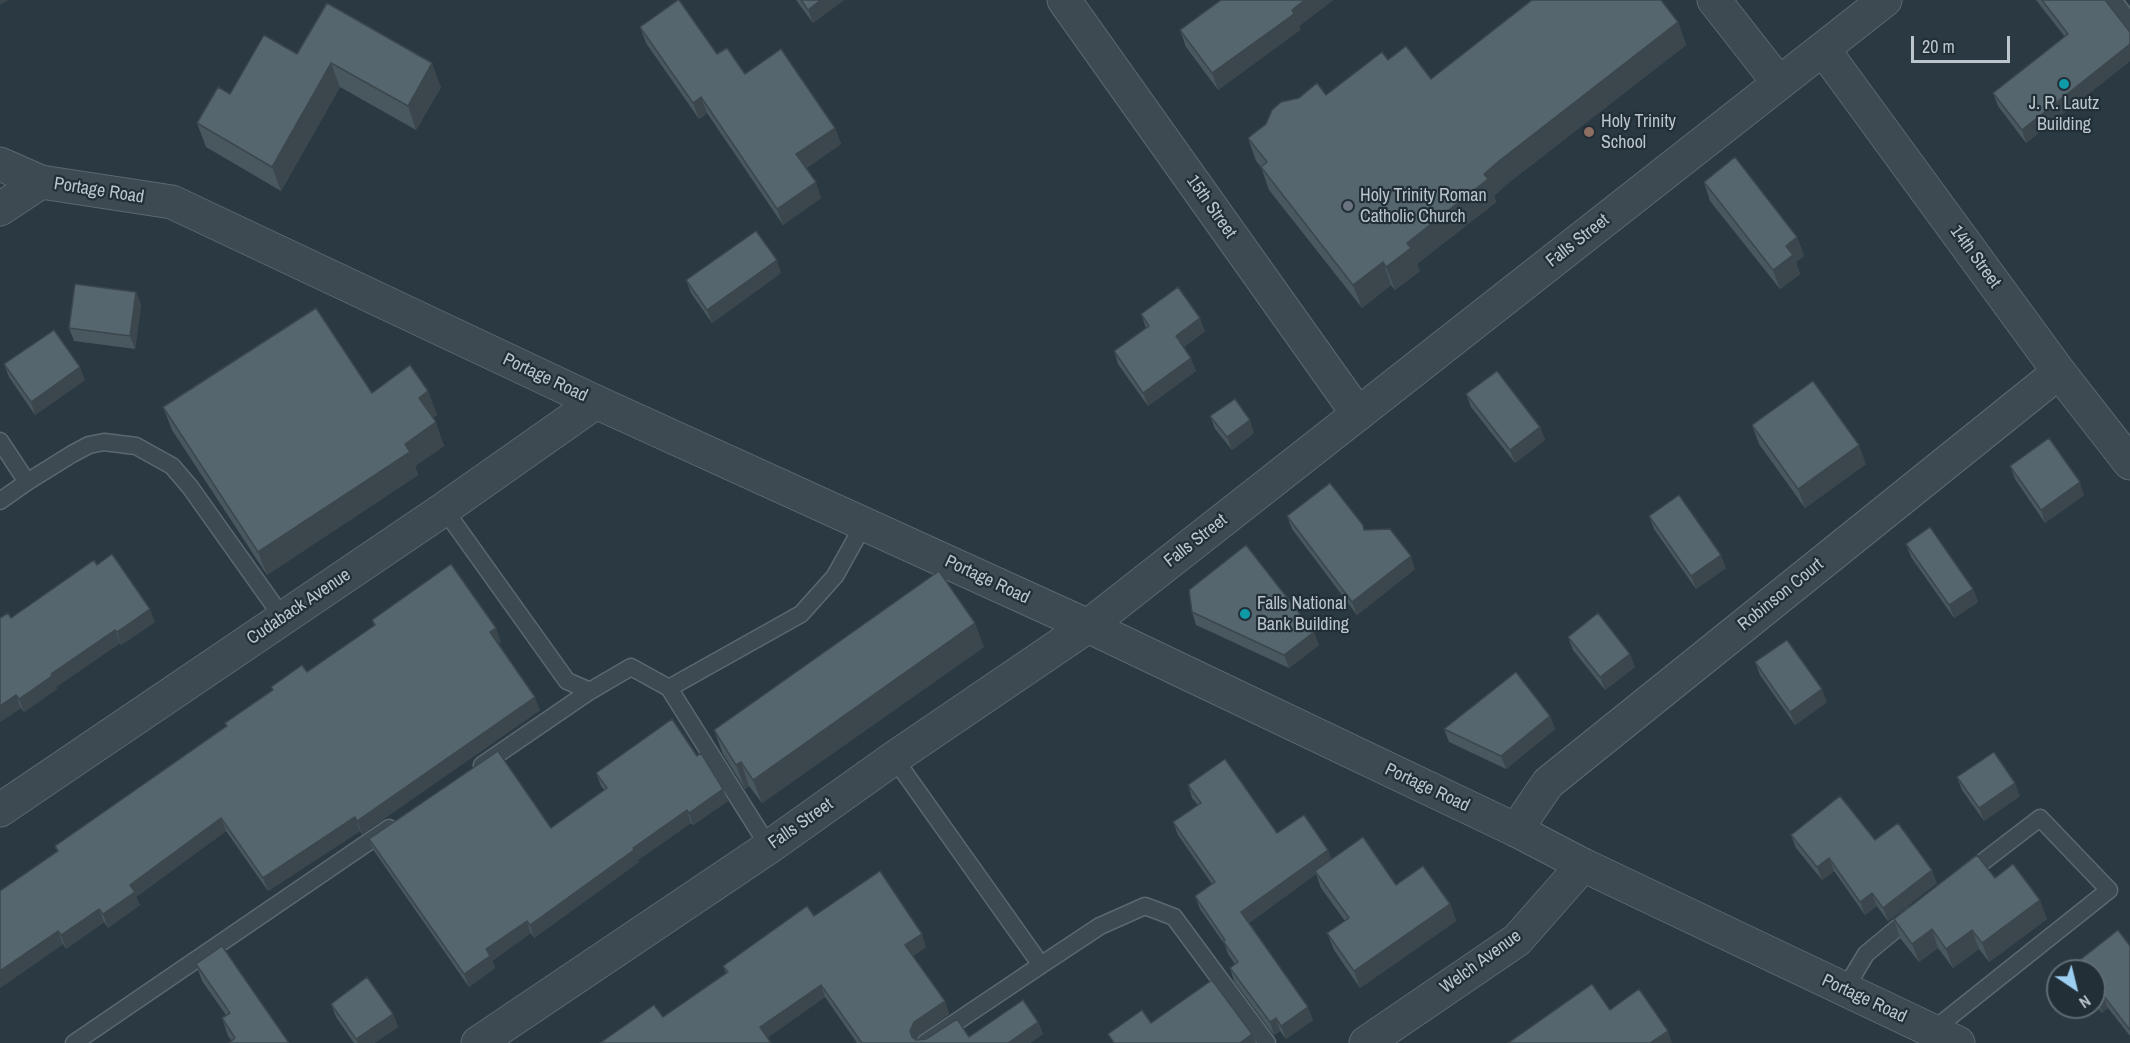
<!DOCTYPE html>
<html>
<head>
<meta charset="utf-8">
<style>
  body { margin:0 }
  #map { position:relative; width:2130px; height:1043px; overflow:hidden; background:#2a3942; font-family:"Archivo Narrow",sans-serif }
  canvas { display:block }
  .north { position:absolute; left:2046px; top:959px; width:60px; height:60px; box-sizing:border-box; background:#222f37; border:2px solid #5f6b72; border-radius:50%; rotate:145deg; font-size:16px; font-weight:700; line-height:24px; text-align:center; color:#bbc5cb }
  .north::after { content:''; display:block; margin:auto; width:21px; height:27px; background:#9bcef1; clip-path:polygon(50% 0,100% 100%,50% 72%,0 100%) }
  .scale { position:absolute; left:1911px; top:36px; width:99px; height:27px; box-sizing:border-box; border:3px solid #bbc5cb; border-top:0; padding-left:8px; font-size:18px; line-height:21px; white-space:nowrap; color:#bbc5cb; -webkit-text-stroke:4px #222f37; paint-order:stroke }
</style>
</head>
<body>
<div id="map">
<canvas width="2130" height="1043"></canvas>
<div class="north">N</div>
<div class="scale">20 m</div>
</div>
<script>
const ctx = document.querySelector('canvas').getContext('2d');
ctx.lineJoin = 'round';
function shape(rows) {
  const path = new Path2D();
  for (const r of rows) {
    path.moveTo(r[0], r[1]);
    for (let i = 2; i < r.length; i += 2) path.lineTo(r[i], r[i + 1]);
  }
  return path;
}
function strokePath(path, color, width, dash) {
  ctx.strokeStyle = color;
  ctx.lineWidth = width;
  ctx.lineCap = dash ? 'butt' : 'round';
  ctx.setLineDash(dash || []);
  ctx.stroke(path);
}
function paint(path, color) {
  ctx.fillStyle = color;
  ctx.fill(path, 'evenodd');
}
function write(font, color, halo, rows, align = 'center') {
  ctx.font = font + ' "Archivo Narrow",sans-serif';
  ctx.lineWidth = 4.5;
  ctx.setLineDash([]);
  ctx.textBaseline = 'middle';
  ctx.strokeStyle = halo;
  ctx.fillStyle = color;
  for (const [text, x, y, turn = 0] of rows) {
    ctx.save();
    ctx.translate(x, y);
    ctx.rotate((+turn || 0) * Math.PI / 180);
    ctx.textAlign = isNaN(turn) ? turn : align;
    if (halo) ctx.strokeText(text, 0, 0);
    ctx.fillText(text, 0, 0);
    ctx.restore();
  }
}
const service = shape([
  [2113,0,2130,22],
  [0,441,27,482,72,454,89,445,104,442,136,446,172,466,190,487,283,618],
  [0,501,27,482],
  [444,509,567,681,590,691,631,667,669,688,769,847],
  [669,688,801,614,835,576,864,524],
  [894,758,1041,965,1100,926,1145,906,1174,917,1267,1043],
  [482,765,590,691],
  [1845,989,1866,954,1913,915],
  [1932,1031,2109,890,2040,818,1967,874],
  [74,1043,389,828],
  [925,1043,1041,965]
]);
const minor = shape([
  [1064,0,1358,414],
  [1714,0,1779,83],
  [1823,49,2059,372,2130,463],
  [0,209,41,182],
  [0,810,444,509,596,402],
  [1516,830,1548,783,2059,372],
  [1366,1043,1517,940,1583,865]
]);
const tertiary = shape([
  [0,164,41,182,172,202,596,402,1088,626,1516,830,1583,865,1958,1043],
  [478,1043,769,847,894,758,1088,626,1885,0]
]);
strokePath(service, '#5c686f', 19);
strokePath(minor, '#5c686f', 35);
strokePath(tertiary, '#5c686f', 35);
strokePath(service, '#3e4a52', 16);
strokePath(minor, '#3e4a52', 33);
strokePath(tertiary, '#3e4a52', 33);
paint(shape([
  [796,0,844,0,813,23],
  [1221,0,1333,0,1299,26,1300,30,1218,90,1186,47,1180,30],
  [2036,0,2105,0,2130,32,2130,61,2026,143,1998,106,1993,93,2065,37],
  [1678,22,1686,45,1507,184,1494,196,1496,202,1417,264,1420,271,1395,290,1391,285,1362,308,1269,190,1261,167,1256,161,1248,138,1388,60,1431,79],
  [640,27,717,54,745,74,835,128,841,144,806,168,821,198,783,225,707,113,699,119,646,43],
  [297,54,441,87,416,130,340,87,281,191,206,147,197,123,230,94],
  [1704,182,1797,237,1804,256,1796,262,1800,274,1780,289,1710,201],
  [781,273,712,323,691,293,686,280],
  [136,292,141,305,135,349,74,341,69,328],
  [1141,314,1205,331,1184,347,1196,371,1148,406,1118,364,1114,351,1146,328],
  [4,364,85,380,35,415,9,377],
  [428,391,437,415,432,418,444,446,415,466,418,475,267,575,172,430,163,407,372,393],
  [1466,394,1540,427,1545,440,1515,463,1471,407],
  [1210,416,1254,433,1232,450,1215,429],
  [1752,425,1866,464,1805,508,1759,444],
  [2010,466,2084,495,2045,523,2015,479],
  [1287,516,1363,525,1365,530,1415,569,1357,615,1292,529],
  [1649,516,1726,568,1696,589,1654,529],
  [1906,544,1973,589,1978,602,1954,618,1911,557],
  [97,565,155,622,121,645,120,643,56,687,57,689,24,712,21,708,0,722],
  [1192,612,1319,645,1289,668,1196,625],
  [372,620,501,642,498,644,540,710,362,834,360,831,268,891,226,831,136,897,140,905,108,928,104,922,66,949,63,944,0,988,0,891,57,852,55,846,226,726,225,723,272,690,271,687,307,672,374,626],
  [1568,637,1635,667,1605,690,1573,650],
  [984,647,762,803,749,786,745,789,723,754,714,730],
  [1755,662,1827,702,1795,725,1760,675],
  [1550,716,1555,729,1506,769,1449,742,1444,729],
  [596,773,728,801,693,825,691,823,638,860,639,862,534,938,531,933,492,961,495,968,469,987,374,851,369,839,551,828,604,790,601,786],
  [1957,777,2020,796,1984,821,1962,790],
  [1188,785,1277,833,1332,859,1396,885,1450,904,1456,921,1360,988,1334,950,1327,933,1345,921,1321,888,1316,874,1249,923,1313,1020,1286,1039,1280,1031,1274,1035,1234,981,1230,968,1235,964,1228,954,1225,945,1200,909,1195,896,1212,884,1178,835,1173,822,1198,805,1192,798],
  [1791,835,1875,840,1937,883,1888,921,1877,906,1865,915,1834,871,1822,880,1796,848],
  [1995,878,2047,919,1989,962,1979,949,1953,968,1938,948,1919,962,1900,938,1894,919],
  [814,916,926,947,913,956,945,1001,949,1014,919,1035,916,1040,969,1037,1038,1022,1043,1034,1030,1043,857,1043,825,997,767,1038,663,1017,726,973,723,966],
  [2130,946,2130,1036,2108,1008,2102,1013,2094,1003,2094,971,2073,971,2071,967],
  [196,964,289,1043,232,1041,228,1036,222,1018,226,1015,202,981],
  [331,1004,393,1014,398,1027,374,1043,354,1043,336,1017]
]), '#49585f');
paint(shape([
  [0,0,8,0,0,5],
  [821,0,844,0,813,23,808,10],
  [1305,0,1333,0,1299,26,1300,30,1218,90,1212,73],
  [1678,22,1686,45,1507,184,1494,196,1496,202,1417,264,1420,271,1395,290,1386,267,1407,243,1499,161],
  [2130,44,2130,61,2026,143,2022,130],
  [331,63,340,87,281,191,272,167],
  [432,63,441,87,416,130,408,106],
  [701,97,707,113,699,119,693,103],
  [835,128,841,144,802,170,796,154],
  [816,182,821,198,783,225,777,209],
  [1797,237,1804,256,1796,262,1800,274,1780,289,1773,270,1786,246],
  [777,260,781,273,712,323,707,310],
  [1383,262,1391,285,1362,308,1353,285],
  [136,292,141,305,135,349,130,336],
  [1200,318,1205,331,1181,349,1176,336],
  [1191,358,1196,371,1148,406,1143,393],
  [80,367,85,380,35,415,31,402],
  [428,391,437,415,427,421,419,398],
  [1250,420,1254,433,1232,450,1227,437],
  [436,422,444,446,415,466,418,475,267,575,258,552,405,444],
  [1540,427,1545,440,1515,463,1510,450],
  [1859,445,1866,464,1805,508,1798,489],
  [2080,482,2084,495,2045,523,2041,510],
  [1721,555,1726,568,1696,589,1691,576],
  [1411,556,1415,569,1357,615,1352,602],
  [1973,589,1978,602,1954,618,1949,605],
  [150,609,155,622,121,645,117,632],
  [975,623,984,647,762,803,753,780],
  [496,628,501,642,495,646,490,632],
  [115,630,120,643,56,687,57,689,24,712,19,699,51,674],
  [1314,632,1319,645,1289,668,1284,655],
  [1630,654,1635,667,1605,690,1600,677],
  [1822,689,1827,702,1795,725,1790,712],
  [16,695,21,708,0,722,0,706],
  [535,697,540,710,362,834,357,821],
  [1550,716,1555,729,1506,769,1501,756],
  [741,762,749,786,745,789,736,765],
  [2015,783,2020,796,1984,821,1979,808],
  [723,789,728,801,693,825,689,813],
  [687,810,691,823,638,860,639,862,534,938,530,925,633,848],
  [355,817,360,831,268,891,263,878],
  [221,818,226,831,136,897,140,905,108,928,103,914,130,885],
  [1328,850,1333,863,1315,871,1316,874,1246,925,1241,912],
  [1829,858,1834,871,1822,880,1817,867],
  [1932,870,1937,883,1888,921,1883,908],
  [1872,893,1877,906,1865,915,1860,902],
  [2040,900,2047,919,1989,962,1982,943],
  [1450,904,1456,921,1360,988,1354,971],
  [99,909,104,922,66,949,61,935],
  [527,921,531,933,492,961,495,968,469,987,464,974,486,949],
  [1932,929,1938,948,1919,962,1912,944],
  [1972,930,1979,949,1953,968,1946,949],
  [58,931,63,944,0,988,0,971],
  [922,934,926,947,910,958,905,945],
  [821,985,825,997,764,1040,760,1027],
  [2103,995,2108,1008,2102,1013,2097,1000],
  [945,1001,949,1014,919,1035,915,1043,910,1031,914,1022],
  [1308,1007,1313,1020,1286,1039,1281,1026],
  [393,1014,398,1027,374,1043,358,1043,356,1039],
  [1276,1018,1280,1031,1274,1035,1270,1022],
  [1038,1022,1043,1034,1030,1043,1008,1043],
  [1668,1031,1672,1043,1650,1043],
  [1252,1034,1256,1043,1240,1043]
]), '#3c474d');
const building = shape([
  [678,0,679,0,717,54,727,48,745,74,781,49,835,128,796,154,816,182,777,209,701,97,693,103,640,27,678,0],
  [801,0,821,0,808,10,801,0],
  [1221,0,1305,0,1292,10,1294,14,1212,73,1180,30,1221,0],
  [1532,0,1661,0,1678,22,1499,161,1484,174,1488,179,1407,243,1411,248,1386,267,1383,262,1353,285,1261,167,1267,162,1248,138,1266,124,1272,110,1281,102,1299,98,1317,83,1326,95,1382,52,1388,60,1406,46,1431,79,1532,0],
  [2042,0,2105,0,2130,32,2130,44,2022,130,1993,93,2068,34,2042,0],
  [327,3,432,63,408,106,331,63,272,167,197,123,218,87,230,94,264,35,297,54,327,3],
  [1735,157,1797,237,1786,246,1793,255,1773,270,1704,182,1735,157],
  [756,231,777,260,707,310,686,280,756,231],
  [75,284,136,292,130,336,69,328,75,284],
  [1178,287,1200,318,1176,336,1191,358,1143,393,1114,351,1149,326,1141,314,1178,287],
  [316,308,372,393,410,365,428,391,419,398,436,422,405,444,410,452,258,552,163,407,316,308],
  [54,330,80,367,31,402,4,364,54,330],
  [1497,371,1540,427,1510,450,1466,394,1497,371],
  [1813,381,1859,445,1798,489,1752,425,1813,381],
  [1235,399,1250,420,1227,437,1210,416,1235,399],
  [2049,438,2080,482,2041,510,2010,466,2049,438],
  [1330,483,1363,525,1364,530,1390,529,1411,556,1352,602,1287,516,1330,483],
  [1679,495,1721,555,1691,576,1649,516,1679,495],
  [1930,527,1973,589,1949,605,1906,544,1930,527],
  [1246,545,1314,632,1284,655,1192,612,1189,590,1246,545],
  [112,554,150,609,117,632,115,630,51,674,52,676,19,699,16,695,0,706,0,618,8,613,11,618,94,560,97,565,112,554],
  [451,564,496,628,490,632,535,697,357,821,355,817,263,878,221,818,130,885,135,892,103,914,99,909,61,935,58,931,0,971,0,891,58,851,55,846,227,726,225,723,273,690,271,687,302,665,307,672,375,625,372,620,451,564],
  [939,571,975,623,753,780,741,762,736,765,714,730,939,571],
  [1598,613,1630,654,1600,677,1568,637,1598,613],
  [1787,640,1822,689,1790,712,1755,662,1787,640],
  [1516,672,1550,716,1501,756,1444,729,1516,672],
  [672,719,697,756,701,753,723,789,689,813,687,810,633,848,634,850,530,925,527,921,486,949,490,956,464,974,369,839,498,751,551,828,607,788,596,773,672,719],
  [1994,752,2015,783,1979,808,1957,777,1994,752],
  [1225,759,1277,833,1304,815,1328,850,1241,912,1308,1007,1281,1026,1276,1018,1270,1022,1230,968,1238,962,1223,941,1225,940,1195,896,1215,882,1173,822,1201,803,1188,785,1225,759],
  [1840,796,1875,840,1898,823,1932,870,1883,908,1872,893,1860,902,1829,858,1817,867,1791,835,1840,796],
  [1363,837,1396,885,1423,866,1450,904,1354,971,1327,933,1349,918,1315,871,1363,837],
  [1977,855,1995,878,2013,864,2040,900,1982,943,1972,930,1946,949,1932,929,1912,944,1894,919,1977,855],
  [880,871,922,934,905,945,945,1001,914,1022,910,1031,912,1037,916,1040,926,1039,957,1019,969,1037,1023,1000,1038,1022,1008,1043,862,1043,821,985,760,1027,771,1043,600,1043,654,1005,663,1017,728,972,723,966,807,906,814,916,880,871],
  [2118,930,2130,946,2130,1030,2103,995,2097,1000,2094,997,2094,971,2074,971,2071,967,2118,930],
  [222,946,289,1043,229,1043,235,1038,222,1018,230,1013,196,964,222,946],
  [367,977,393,1014,356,1039,331,1004,367,977],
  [1212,980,1252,1034,1240,1043,1114,1043,1108,1034,1142,1010,1151,1023,1212,980],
  [1592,984,1610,1010,1639,989,1668,1031,1650,1043,1508,1043,1592,984]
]);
paint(building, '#55666e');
strokePath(building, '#3c474d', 1.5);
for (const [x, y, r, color] of [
  [2064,84,6,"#0f9aa8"],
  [1589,132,6,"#8d6e63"],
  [1348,206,6,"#6b7280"],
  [1245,614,6,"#0f9aa8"]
]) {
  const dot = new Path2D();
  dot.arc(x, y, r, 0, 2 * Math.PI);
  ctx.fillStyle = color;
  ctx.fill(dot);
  strokePath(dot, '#222f37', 2);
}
write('18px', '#bbc5cb', '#222f37', [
  ["J. R. Lautz",2064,104,"center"],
  ["Building",2064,125,"center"],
  ["Holy Trinity",1601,122],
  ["School",1601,143],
  ["Holy Trinity Roman",1360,196],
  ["Catholic Church",1360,217],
  ["Falls National",1257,604],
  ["Bank Building",1257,625]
], 'left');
write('18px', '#bbc5cb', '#222f37', [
  ["Portage Road",99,191,9],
  ["15th Street",1211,207,55],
  ["Falls Street",1578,241,-38],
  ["14th Street",1975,257,54],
  ["Portage Road",545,378,25],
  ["Falls Street",1196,541,-38],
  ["Portage Road",987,580,25],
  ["Robinson Court",1781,595,-39],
  ["Cudaback Avenue",299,607,-34],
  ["Portage Road",1427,788,25],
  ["Falls Street",801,824,-35],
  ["Welch Avenue",1481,962,-36],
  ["Portage Road",1864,999,25]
]);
</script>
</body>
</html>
